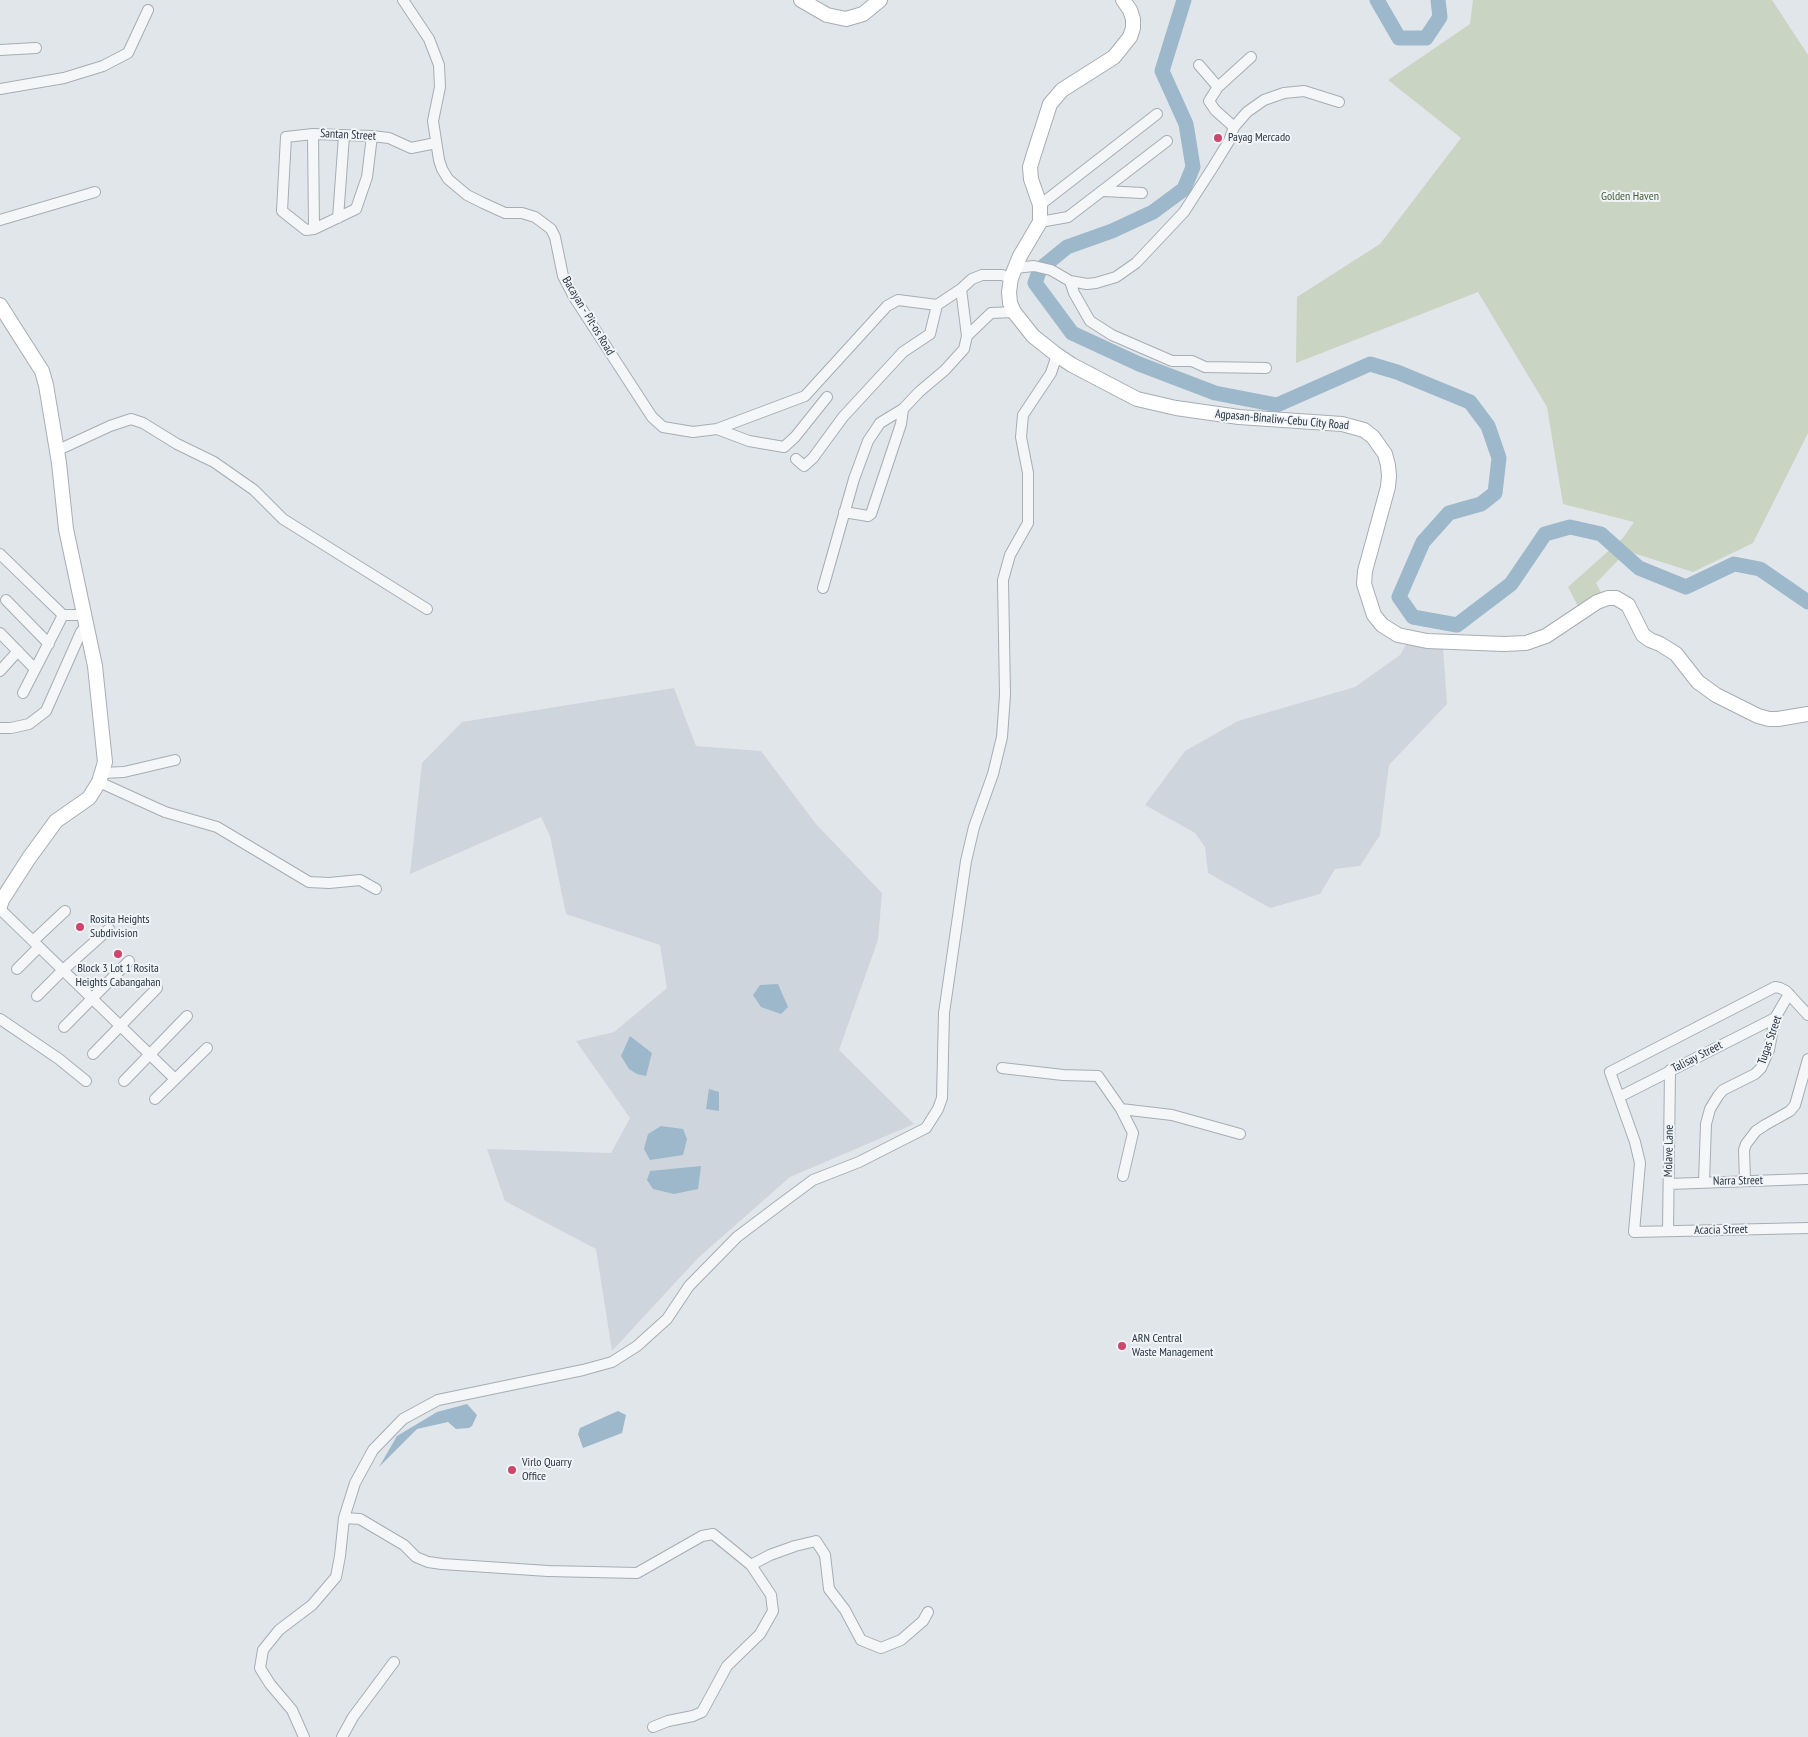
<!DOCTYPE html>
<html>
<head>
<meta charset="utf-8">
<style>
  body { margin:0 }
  canvas { display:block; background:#e1e6ea }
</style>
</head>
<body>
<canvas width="1808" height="1737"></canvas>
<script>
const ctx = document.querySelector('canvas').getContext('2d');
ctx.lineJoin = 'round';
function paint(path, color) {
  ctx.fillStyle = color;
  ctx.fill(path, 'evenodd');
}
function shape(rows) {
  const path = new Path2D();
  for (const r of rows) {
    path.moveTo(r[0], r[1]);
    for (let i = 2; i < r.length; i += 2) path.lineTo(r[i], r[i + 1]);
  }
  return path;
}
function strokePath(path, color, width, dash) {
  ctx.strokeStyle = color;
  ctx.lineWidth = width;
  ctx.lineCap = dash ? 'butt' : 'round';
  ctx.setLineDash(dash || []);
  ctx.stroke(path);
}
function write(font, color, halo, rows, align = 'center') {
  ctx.font = font + ' "PT Sans Narrow",sans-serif';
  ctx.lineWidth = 4;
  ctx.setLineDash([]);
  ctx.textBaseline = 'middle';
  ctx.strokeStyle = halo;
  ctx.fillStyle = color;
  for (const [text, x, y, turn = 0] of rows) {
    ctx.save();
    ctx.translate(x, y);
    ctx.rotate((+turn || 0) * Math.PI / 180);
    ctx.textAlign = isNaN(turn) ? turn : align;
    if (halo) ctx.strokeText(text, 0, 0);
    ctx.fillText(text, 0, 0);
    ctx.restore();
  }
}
paint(shape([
  [1407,643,1443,647,1447,704,1389,765,1380,835,1360,866,1335,869,1320,894,1270,908,1208,873,1205,847,1195,833,1145,805,1185,751,1238,721,1355,687,1400,655],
  [674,688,696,746,761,751,816,824,882,893,878,940,839,1050,914,1124,790,1177,698,1258,612,1351,596,1249,505,1201,487,1149,611,1153,630,1118,576,1041,614,1032,667,988,660,945,566,914,550,836,541,817,410,874,422,763,462,722]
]), '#cfd5dc');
paint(shape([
  [1473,0,1772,0,1808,55,1808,433,1753,543,1693,572,1627,551,1596,583,1606,602,1581,612,1568,587,1623,538,1634,522,1563,504,1547,407,1478,292,1296,363,1297,297,1380,244,1461,138,1388,80,1470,24]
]), '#c9d4c2');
paint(shape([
  [778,984,788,1007,781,1014,761,1007,753,995,760,985],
  [630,1036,652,1053,646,1076,637,1074,629,1069,621,1056],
  [709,1089,719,1092,719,1111,706,1109],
  [661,1126,683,1129,687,1139,683,1155,650,1160,644,1149,648,1134],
  [701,1166,698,1189,674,1194,653,1189,647,1180,650,1171],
  [467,1404,477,1415,472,1426,469,1428,456,1429,448,1422,417,1429,379,1467,397,1436,437,1412],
  [618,1411,626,1415,622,1433,583,1448,578,1434,580,1428]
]), '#9cb8ca');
strokePath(shape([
  [1184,0,1162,71,1186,124,1193,167,1184,189,1153,212,1112,231,1067,247,1040,269,1035,283,1072,333,1139,364,1215,393,1277,405,1370,364,1397,372,1470,402,1488,426,1499,458,1495,493,1481,504,1449,513,1423,542,1399,597,1413,617,1457,625,1511,584,1545,534,1570,527,1601,534,1639,568,1686,587,1734,564,1760,569,1808,602],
  [1377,0,1399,38,1426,38,1440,17,1438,0]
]), '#9cb8ca', 15);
const street = shape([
  [403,0,429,39,439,65,440,87,433,121,439,160,442,169,448,179,467,195,483,203,505,213,522,213,535,217,551,229,555,237,563,276,574,297,652,417,663,427,693,432,717,429,805,396,887,306,898,300,937,305,961,289,972,279,982,275,1002,275,1011,278],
  [0,50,36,48],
  [1199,65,1218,87],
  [0,89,64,78,103,66,128,53,148,10],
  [1234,127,1215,110,1209,101,1218,87,1251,57],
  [313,134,314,229],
  [372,136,367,177,356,209,314,229,306,230,282,211,286,137,313,134,372,136,389,138,411,148,436,143],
  [1104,191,1142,193],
  [1040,205,1157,114],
  [338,218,344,136],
  [0,220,95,192],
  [1040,222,1068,217,1167,141],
  [1015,268,1034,266,1051,270,1070,281,1087,284,1096,283,1116,277,1136,263,1184,212,1213,167,1229,141,1234,127,1247,112,1264,100,1284,93,1304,91,1339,102],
  [1070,281,1074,293,1090,321,1112,335,1172,361,1192,361,1205,367,1266,368],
  [967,336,991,313,1014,312],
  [717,429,749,441,784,447,795,437,827,397],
  [56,451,110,426,131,419,143,423,177,444,214,462,254,490,283,519,427,609],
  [796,459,804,466,813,458,843,417,903,352,930,334,937,305],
  [844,512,868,516,871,514,901,424,903,409],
  [0,554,63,615,85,615],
  [823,588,854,479,868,441,880,423,903,409,919,392,945,370,964,349,967,336,961,289],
  [6,600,49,644],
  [0,633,35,669],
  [0,671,18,651],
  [23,693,63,615],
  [0,728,11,728,29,724,46,711,81,632,87,625],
  [102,773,124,772,175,760],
  [99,782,165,812,217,827,309,882,329,883,360,880,376,889],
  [0,909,175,1079],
  [33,941,65,911],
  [17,969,39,947],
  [37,996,63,970,109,929],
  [1808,1015,1786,991,1780,988,1775,987,1610,1072,1635,1142,1640,1163,1634,1232,1808,1228],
  [0,1019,59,1059,86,1081],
  [64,1027,129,961],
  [93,1054,157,988],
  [1002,1068,1063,1075,1098,1076,1121,1109,1133,1133,1123,1176],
  [124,1081,187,1016],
  [1619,1097,1775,1018],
  [155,1099,207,1048],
  [1121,1109,1172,1115,1240,1134],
  [1745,1181,1744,1150,1746,1144,1756,1131,1765,1125,1790,1111,1795,1105,1808,1059],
  [1704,1182,1706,1124,1710,1109,1718,1096,1723,1090,1755,1074,1761,1068,1769,1050,1775,1018,1789,994],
  [1669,1184,1808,1179],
  [1668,1231,1670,1070],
  [344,1518,360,1519,404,1545,416,1557,428,1562,442,1564,548,1571,637,1573,702,1536,713,1534,751,1565,770,1555,795,1546,816,1541,825,1555,829,1589,845,1610,861,1640,881,1648,901,1640,923,1621,928,1612],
  [653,1727,668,1721,693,1716,702,1712,727,1666,760,1634,773,1611,771,1595,751,1565],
  [304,1737,292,1710,270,1684,260,1668,263,1650,279,1630,312,1605,336,1577,340,1556,344,1518,355,1483,373,1450,403,1419,438,1400,583,1370,612,1362,637,1346,667,1319,689,1286,737,1237,778,1206,813,1180,859,1162,926,1128,938,1109,942,1098,944,1013,966,861,974,827,993,774,1002,737,1005,695,1003,580,1010,555,1028,523,1028,473,1021,437,1023,415,1051,373,1057,355],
  [342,1737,353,1717,394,1662]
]);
const secondary = shape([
  [801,0,827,15,846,19,863,14,880,0],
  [1123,0,1130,10,1133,19,1133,28,1130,37,1114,57,1062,90,1050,104,1033,157,1030,167,1031,179,1040,205,1040,222,1020,256,1011,278,1009,292,1010,303,1014,312,1033,336,1057,355,1072,365,1137,399,1176,408,1239,417,1342,424,1364,430,1373,437,1385,454,1388,465,1389,476,1388,487,1365,571,1364,584,1374,615,1382,625,1398,635,1427,641,1504,644,1526,643,1546,636,1597,602,1608,598,1616,598,1628,605,1643,635,1650,640,1660,644,1676,654,1698,682,1716,695,1758,716,1769,719,1778,719,1808,714],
  [0,305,42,371,46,385,59,463,66,529,95,666,105,762,99,782,89,798,56,821,29,858,2,900,0,906]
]);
strokePath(street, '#a6adb4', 12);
strokePath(secondary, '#a6adb4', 16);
strokePath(street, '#f4f6f8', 10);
strokePath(secondary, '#fff', 14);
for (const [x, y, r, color] of [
  [1218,138,5,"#cf466b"],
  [80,927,5,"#cf466b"],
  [118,954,5,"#cf466b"],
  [1122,1346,5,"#cf466b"],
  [512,1470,5,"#cf466b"]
]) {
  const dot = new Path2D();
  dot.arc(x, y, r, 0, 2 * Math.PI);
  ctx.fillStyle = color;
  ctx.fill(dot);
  strokePath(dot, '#f1f4f7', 2);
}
write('12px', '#293542', '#f1f4f7', [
  ["Santan Street",348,135,3],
  ["Bacayan - Pit-os Road",588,316,59],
  ["Agpasan-Binaliw-Cebu City Road",1282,420,5],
  ["Tugas Street",1770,1040,-71],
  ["Talisay Street",1697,1057,-27],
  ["Molave Lane",1669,1151,-89],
  ["Narra Street",1738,1181,-1],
  ["Acacia Street",1721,1230,-1]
]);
write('12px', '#293542', '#f1f4f7', [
  ["Payag Mercado",1228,138],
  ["Rosita Heights",90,920],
  ["Subdivision",90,934],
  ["Block 3 Lot 1 Rosita",118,969,"center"],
  ["Heights Cabangahan",118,983,"center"],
  ["ARN Central",1132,1339],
  ["Waste Management",1132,1353],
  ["Virlo Quarry",522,1463],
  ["Office",522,1477]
], 'left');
write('12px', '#425e37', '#f1f4f7', [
  ["Golden Haven",1630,197]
]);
</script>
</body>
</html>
